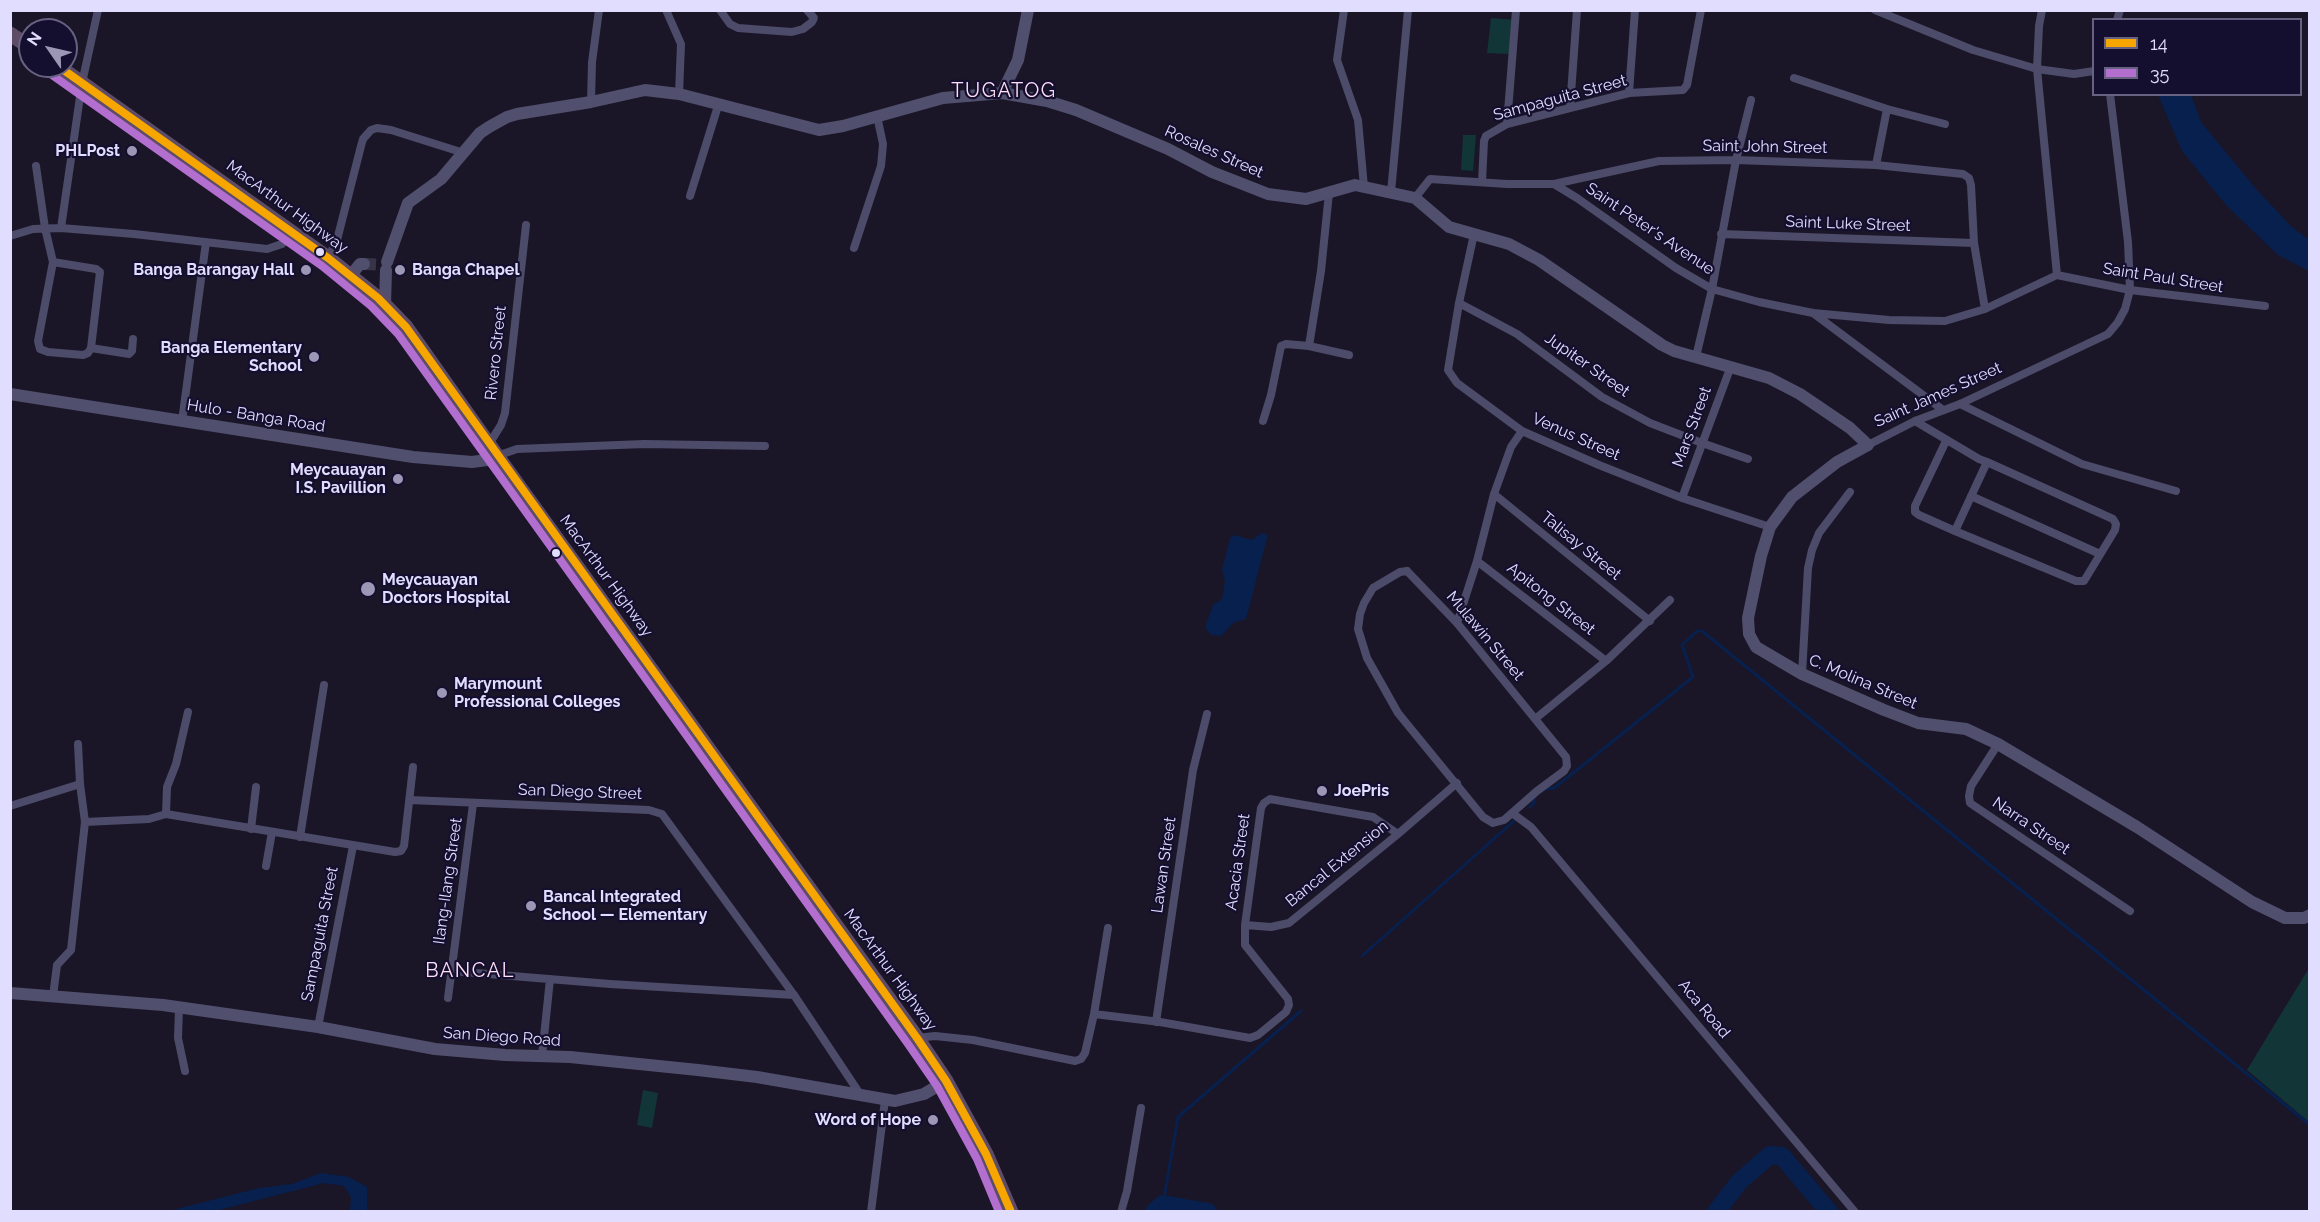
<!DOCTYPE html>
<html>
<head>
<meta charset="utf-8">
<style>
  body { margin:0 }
  #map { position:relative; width:2320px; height:1222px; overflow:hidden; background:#1a1628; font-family:Raleway,sans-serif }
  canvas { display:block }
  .frame { position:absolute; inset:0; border:12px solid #e1ddff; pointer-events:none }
  .legend { position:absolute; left:2092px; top:18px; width:210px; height:78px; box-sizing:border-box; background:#150f2f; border:2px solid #676182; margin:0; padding:8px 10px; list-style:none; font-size:18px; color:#e1ddff }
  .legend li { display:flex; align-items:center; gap:12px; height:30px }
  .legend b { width:30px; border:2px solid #676182 }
  .north { position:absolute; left:18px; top:18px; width:60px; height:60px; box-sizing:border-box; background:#150f2f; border:2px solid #676182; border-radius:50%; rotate:304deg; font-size:16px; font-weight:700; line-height:24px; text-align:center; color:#e1ddff }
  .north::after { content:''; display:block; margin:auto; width:21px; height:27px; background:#9b97b4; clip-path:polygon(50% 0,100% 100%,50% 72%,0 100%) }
</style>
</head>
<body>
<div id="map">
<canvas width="2320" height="1222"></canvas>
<div class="frame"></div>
<ul class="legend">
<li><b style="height:8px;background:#f7a600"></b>14</li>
<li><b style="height:8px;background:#b36fd0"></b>35</li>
</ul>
<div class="north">N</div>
</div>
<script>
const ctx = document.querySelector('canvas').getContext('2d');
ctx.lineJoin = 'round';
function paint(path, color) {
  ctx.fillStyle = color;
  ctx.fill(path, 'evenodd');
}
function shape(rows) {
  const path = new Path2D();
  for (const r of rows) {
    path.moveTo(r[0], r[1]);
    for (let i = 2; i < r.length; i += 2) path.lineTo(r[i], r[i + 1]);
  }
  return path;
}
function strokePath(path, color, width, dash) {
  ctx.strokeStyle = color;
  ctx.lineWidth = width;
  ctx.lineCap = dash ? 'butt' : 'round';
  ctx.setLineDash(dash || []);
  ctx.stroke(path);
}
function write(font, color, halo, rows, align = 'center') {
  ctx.font = font + ' Raleway,sans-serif';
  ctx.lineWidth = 4.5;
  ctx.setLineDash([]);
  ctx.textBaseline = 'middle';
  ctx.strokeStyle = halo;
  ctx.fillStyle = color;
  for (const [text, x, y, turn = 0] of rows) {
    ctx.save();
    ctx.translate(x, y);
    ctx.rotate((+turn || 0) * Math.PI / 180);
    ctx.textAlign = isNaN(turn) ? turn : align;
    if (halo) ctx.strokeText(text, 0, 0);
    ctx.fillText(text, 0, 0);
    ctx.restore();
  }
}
paint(shape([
  [1491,18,1515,20,1510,54,1487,53],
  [1463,135,1476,135,1473,171,1461,170],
  [2309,968,2309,1122,2247,1070],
  [643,1090,658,1093,652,1128,637,1125]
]), '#123537');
paint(shape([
  [2158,95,2191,95,2201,122,2257,190,2291,226,2309,240,2309,271,2278,255,2226,205,2182,151],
  [1262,533,1267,535,1267,538,1246,619,1233,623,1221,636,1212,635,1206,629,1206,625,1213,605,1222,599,1225,581,1222,570,1230,538,1234,535,1252,540],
  [321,1173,349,1177,367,1187,367,1211,350,1211,351,1197,344,1186,324,1183,215,1211,169,1211,259,1188,292,1184]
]), '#07204e');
strokePath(shape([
  [1544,789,1554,788,1577,770,1693,677,1682,645,1697,631,1702,631,2310,1125],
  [1530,807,1534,803,1534,796],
  [1362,956,1514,821],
  [1163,1204,1178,1117,1301,1011]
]), '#07204e', 3);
strokePath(shape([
  [1154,1212,1163,1204,1208,1212],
  [1716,1212,1739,1182,1770,1155,1782,1156,1829,1212]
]), '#07204e', 18);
strokePath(shape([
  [364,264,386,265]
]), '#383448', 12, [12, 6]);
strokePath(shape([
  [666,10,681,44,679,94],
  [720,10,730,24,738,28,792,32,803,29,812,22,814,18,807,10],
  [1344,10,1337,60,1358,120,1364,187],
  [1875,10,1973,50,2037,69,2074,74,2094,71],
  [2042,10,2039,26,2037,69,2057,275],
  [2117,20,2120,10],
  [1794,78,1887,109,1945,124],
  [1629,93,1635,10],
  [591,102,592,62,599,10],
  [1570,108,1577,10],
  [1507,124,1516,10],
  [1876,165,1887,109],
  [36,166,45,228,53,262,38,341,40,349,48,352,83,355,88,353,91,348,129,354,132,351,133,339],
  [1482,182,1484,141,1486,136,1507,124,1629,93,1683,90,1687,85,1701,10],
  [1554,184,1659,161,1736,160,1876,165,1963,174,1969,178,1971,185,1974,243,1985,309],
  [1391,192,1408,10],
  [690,196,718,106],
  [1415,198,1430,179,1507,184,1554,184,1577,198,1676,268,1712,289,1759,302,1813,313,1889,320,1945,321,1985,309,2057,275],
  [61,228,82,83,98,10],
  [1474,234,1459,303,1448,370,1457,383,1522,431,1599,465,1682,498,1770,527],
  [1721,234,1974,243],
  [10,236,33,229,61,228,134,234,267,249,282,244,293,232],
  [854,248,881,166,883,144,877,116],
  [328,258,337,240,361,146,363,139,371,130,377,128,391,130,464,153],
  [53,262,96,269,100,272,91,348],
  [2057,275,2130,290,2265,306],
  [1459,303,1517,334,1602,397,1650,423,1702,443,1748,459],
  [1813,313,1943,410],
  [1309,346,1321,271,1329,193],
  [1696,357,1712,289,1736,160,1751,100],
  [1960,404,2082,464,2176,491],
  [182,421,206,242],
  [1263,421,1271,395,1281,346,1286,344,1309,346,1349,355],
  [1915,421,1979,459,1987,462,2113,519,2116,524,2115,530,2084,581,2076,581,1955,531,1987,462],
  [1946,441,1915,506,1915,512,1919,515,1955,531],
  [489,444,501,425,505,413,526,225],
  [1868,445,1915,421,1960,404,2108,334,2118,322,2125,309,2130,290,2128,242,2110,94],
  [497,456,517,449,644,444,765,446],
  [1494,494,1650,621],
  [1971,496,2100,554],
  [1682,498,1731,366],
  [1477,561,1606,661],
  [1407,571,1457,623,1566,757,1567,766,1564,771,1537,791,1504,820,1493,823,1483,817,1398,713,1367,658,1358,629,1360,614,1364,603,1373,588,1400,572,1407,571],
  [1457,623,1477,561,1494,494,1511,447,1522,431],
  [1802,674,1808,568,1812,550,1819,533,1850,492],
  [1535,719,1606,661,1670,600],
  [1998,744,1971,786,1969,796,1970,803,2130,911],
  [410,800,649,810,662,814,794,995,862,1097],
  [10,806,80,784],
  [1512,813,1531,827,1855,1212],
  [166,814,167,787,176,764,188,712],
  [85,822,149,819,166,814,395,852,401,851,404,846,413,767],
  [251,829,256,787],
  [300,837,324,685],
  [266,866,272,832],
  [1245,925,1271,927,1289,923,1398,834,1457,783],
  [451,971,610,984,794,995],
  [53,996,57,965,71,950,85,822,80,784,78,744],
  [448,998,473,804],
  [179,1008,178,1038,185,1071],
  [1094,1014,1160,1022,1250,1038,1258,1035,1286,1012,1289,1005,1288,999,1245,945,1245,925,1261,808,1264,803,1270,799,1373,817,1398,834],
  [1156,1022,1193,770,1207,714],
  [318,1027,353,846],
  [917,1038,935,1036,973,1040,1075,1061,1081,1059,1085,1053,1094,1014,1108,928],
  [542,1056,550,979],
  [871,1212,885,1100],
  [1121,1212,1127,1191,1141,1108]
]), '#4c4b69', 8);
strokePath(shape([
  [1002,93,1018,60,1028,10],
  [387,262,408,203,441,179,480,133,489,127,507,117,517,114,591,102,645,90,679,94,819,130,843,126,943,98,1002,93,1047,101,1076,110,1168,149,1212,172,1268,194,1306,199,1355,185,1415,198,1449,227,1509,244,1539,260,1662,345,1674,351,1769,378,1800,394,1850,428,1868,445,1837,462,1792,497,1770,527,1761,556,1748,618,1749,634,1756,647,1802,674,1884,710,1918,723,1966,729,1998,744,2137,827,2252,902,2285,918,2304,918,2310,915],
  [351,275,360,264,364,264],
  [385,305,386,270],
  [10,394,413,457,472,462,487,460,497,456],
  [10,993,163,1005,318,1027,435,1049,505,1055,570,1057,698,1070,757,1077,895,1101,924,1094,946,1081]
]), '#514f6e', 12);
strokePath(shape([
  [10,34,30,47],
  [58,66,328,258,378,298,406,327,497,456,917,1038,946,1081,986,1154,1011,1212]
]), '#5e4c67', 15);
strokePath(shape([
  [58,66,328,258,378,298,406,327,917,1038,946,1081,986,1154,1011,1212]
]), '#f7a600', 8);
strokePath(shape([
  [52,75,322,266,371,306,398,334,908,1044,937,1086,977,1159,999,1212]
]), '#b36fd0', 8);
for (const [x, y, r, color] of [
  [132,151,6,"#9b97b4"],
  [320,252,5,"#e1ddff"],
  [306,270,6,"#9b97b4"],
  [400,270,6,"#9b97b4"],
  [314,357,6,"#9b97b4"],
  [398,479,6,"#9b97b4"],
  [556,553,5,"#e1ddff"],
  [368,589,8,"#9b97b4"],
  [442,693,6,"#9b97b4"],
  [1322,791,6,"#9b97b4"],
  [531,906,6,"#9b97b4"],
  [933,1120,6,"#9b97b4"]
]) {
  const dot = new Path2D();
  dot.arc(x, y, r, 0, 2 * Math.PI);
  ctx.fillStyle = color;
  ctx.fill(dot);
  strokePath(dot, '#150f2f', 2);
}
write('16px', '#e1ddff', '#150f2f', [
  ["Sampaguita Street",1560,98,-15],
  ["Saint John Street",1765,147,1],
  ["Rosales Street",1214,152,24],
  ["MacArthur Highway",287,207,36],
  ["Saint Luke Street",1848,224,2],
  ["Saint Peter's Avenue",1650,229,34],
  ["Saint Paul Street",2163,278,9],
  ["Rivero Street",496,353,-84],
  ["Jupiter Street",1587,365,35],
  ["Saint James Street",1938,395,-24],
  ["Hulo - Banga Road",256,416,9],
  ["Mars Street",1692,427,-70],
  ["Venus Street",1576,437,24],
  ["Talisay Street",1581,546,39],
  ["MacArthur Highway",606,576,54],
  ["Apitong Street",1551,599,38],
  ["Mulawin Street",1485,636,50],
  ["C. Molina Street",1863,682,23],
  ["San Diego Street",580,792,2],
  ["Narra Street",2031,826,34],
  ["Acacia Street",1238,862,-82],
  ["Bancal Extension",1337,864,-39],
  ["Lawan Street",1164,865,-82],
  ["Ilang-Ilang Street",448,881,-82],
  ["Sampaguita Street",320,934,-79],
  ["MacArthur Highway",890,970,54],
  ["Aca Road",1704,1009,50],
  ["San Diego Road",502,1037,4]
]);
write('bold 16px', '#e1ddff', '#150f2f', [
  ["PHLPost",120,151],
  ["Banga Barangay Hall",294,270],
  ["Banga Chapel",412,270,"left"],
  ["Banga Elementary",302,348],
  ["School",302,366],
  ["Meycauayan",386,470],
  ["I.S. Pavillion",386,488],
  ["Meycauayan",382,580,"left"],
  ["Doctors Hospital",382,598,"left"],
  ["Marymount",454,684,"left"],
  ["Professional Colleges",454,702,"left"],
  ["JoePris",1334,791,"left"],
  ["Bancal Integrated",543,897,"left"],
  ["School — Elementary",543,915,"left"],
  ["Word of Hope",921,1120]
], 'right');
ctx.letterSpacing = '1.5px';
write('20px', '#ffdff3', '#150f2f', [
  ["TUGATOG",1004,91],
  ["BANCAL",470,971]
]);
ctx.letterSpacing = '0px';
</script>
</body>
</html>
